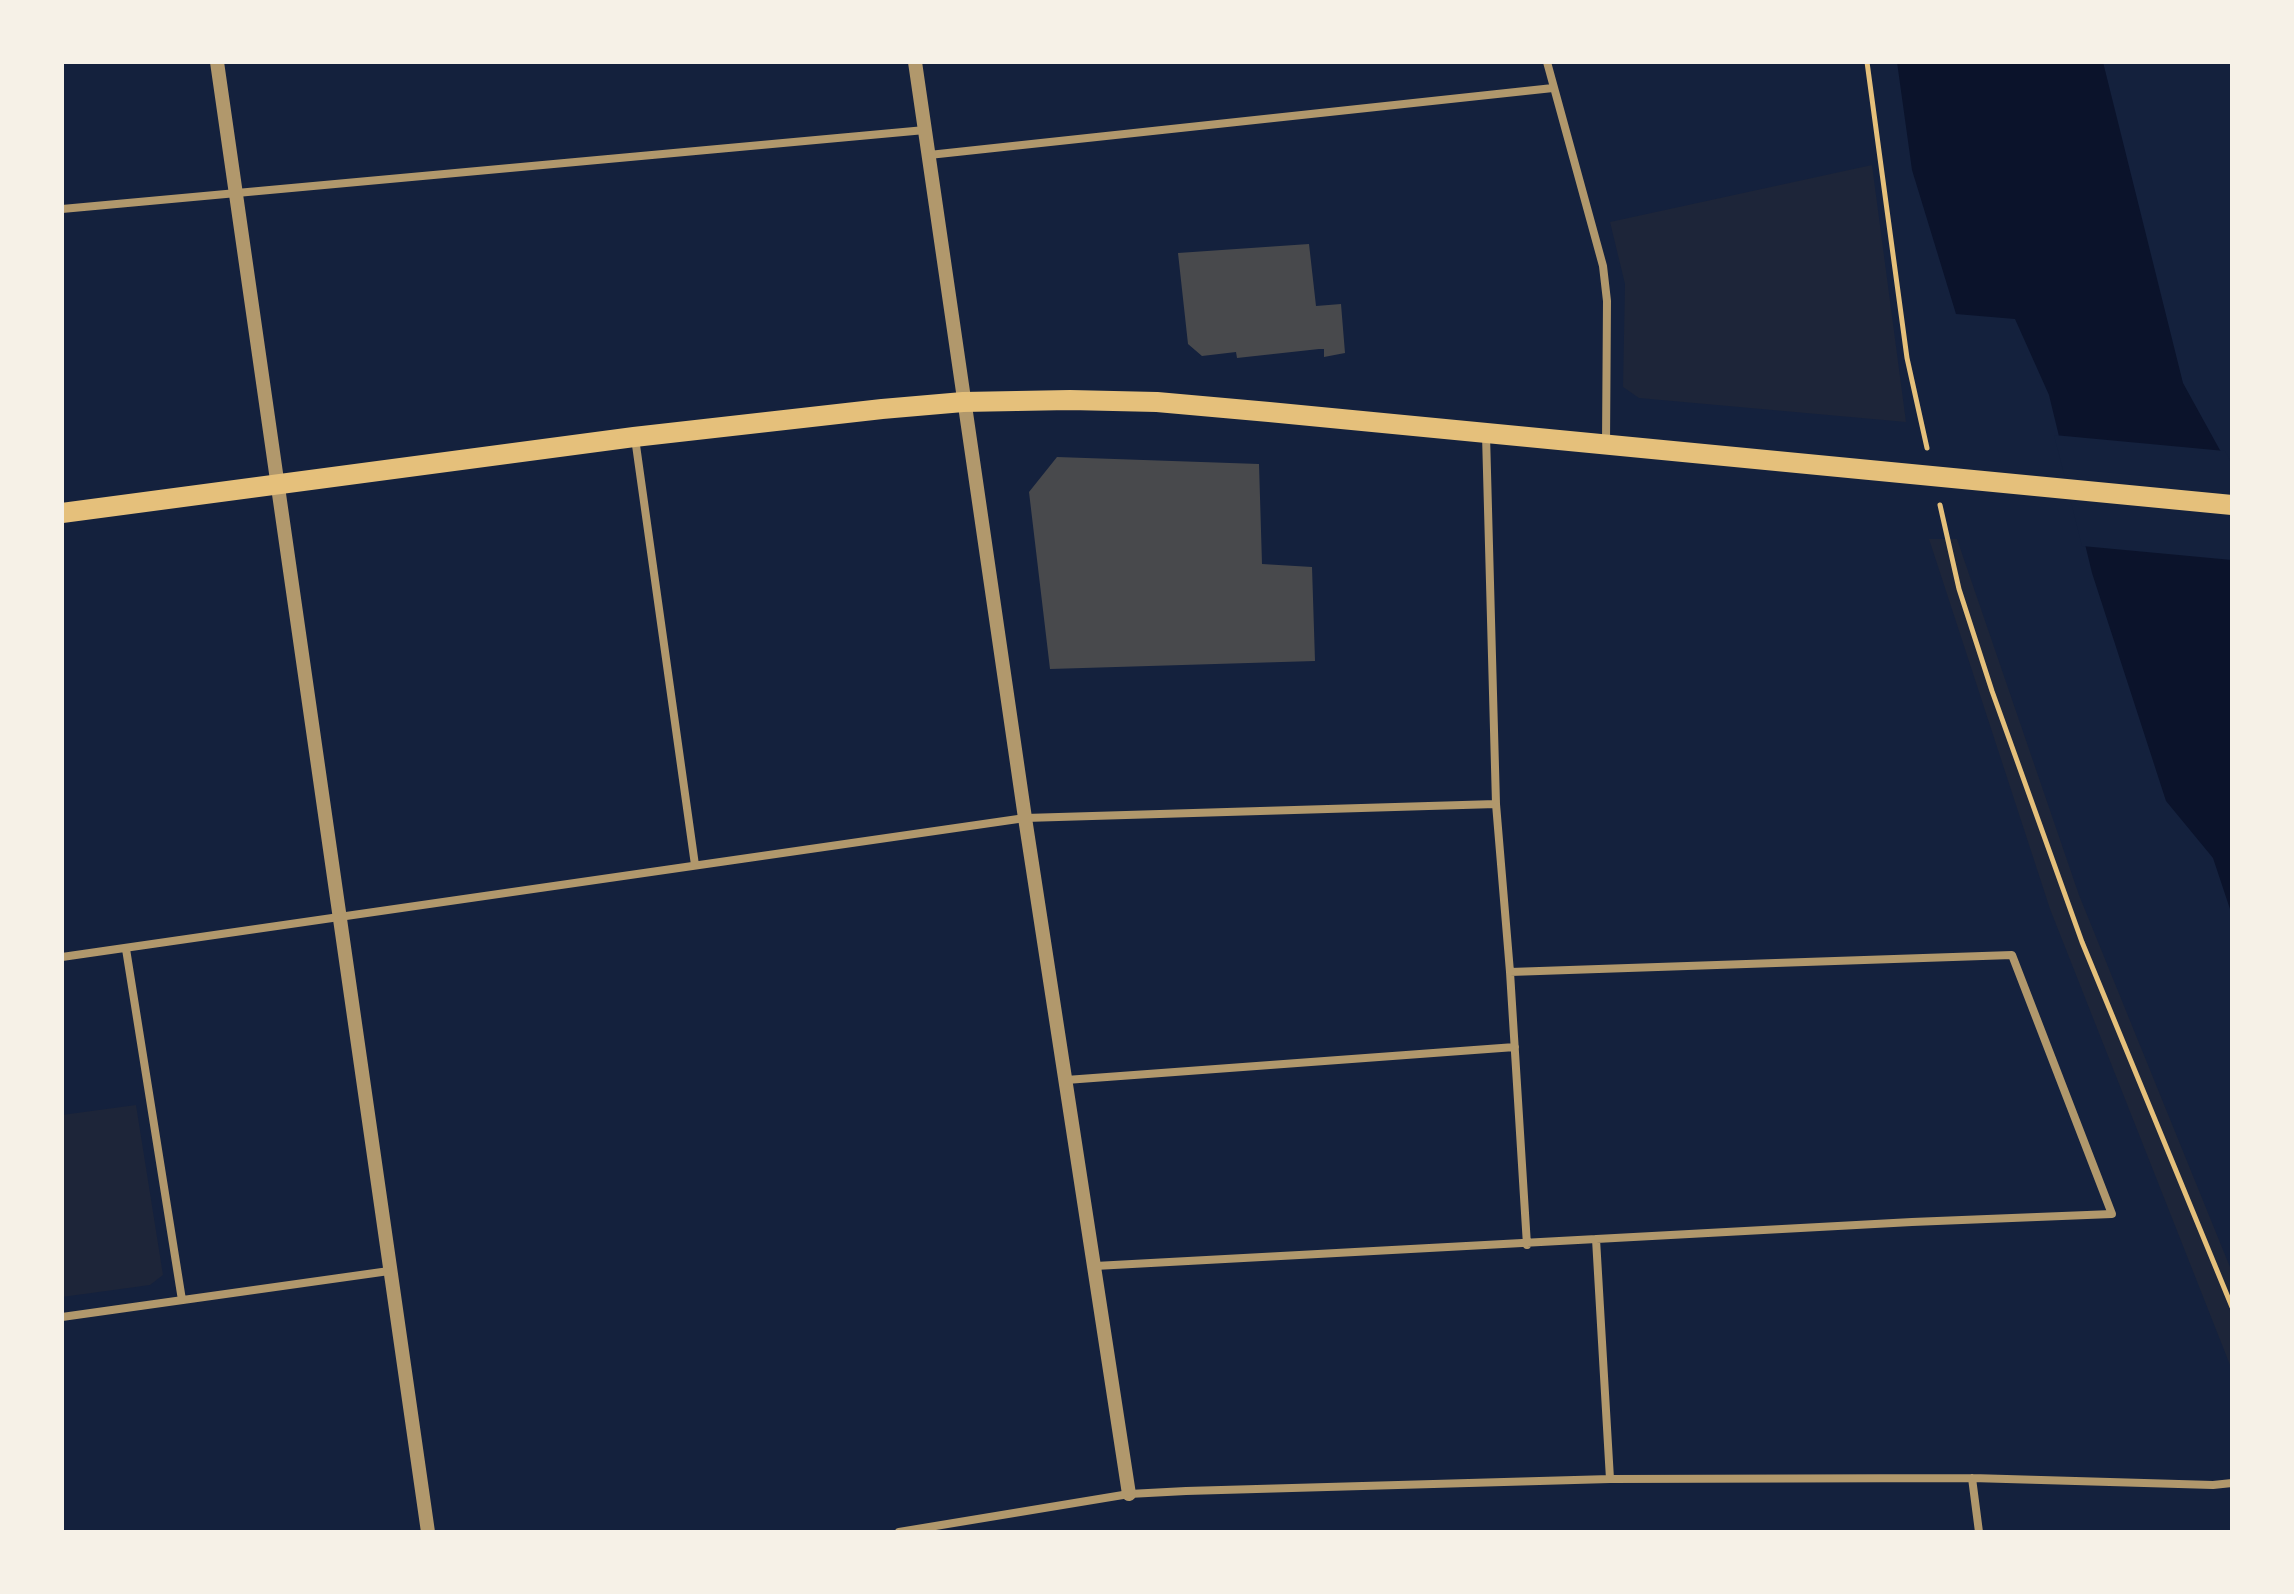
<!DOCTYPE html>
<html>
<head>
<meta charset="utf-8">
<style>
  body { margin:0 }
  #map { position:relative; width:2294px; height:1594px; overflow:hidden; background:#14213d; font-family:"Public Sans",sans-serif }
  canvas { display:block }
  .frame { position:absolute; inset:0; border:64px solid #f6f1e7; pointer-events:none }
</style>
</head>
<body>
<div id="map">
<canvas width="2294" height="1594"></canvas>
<div class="frame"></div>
</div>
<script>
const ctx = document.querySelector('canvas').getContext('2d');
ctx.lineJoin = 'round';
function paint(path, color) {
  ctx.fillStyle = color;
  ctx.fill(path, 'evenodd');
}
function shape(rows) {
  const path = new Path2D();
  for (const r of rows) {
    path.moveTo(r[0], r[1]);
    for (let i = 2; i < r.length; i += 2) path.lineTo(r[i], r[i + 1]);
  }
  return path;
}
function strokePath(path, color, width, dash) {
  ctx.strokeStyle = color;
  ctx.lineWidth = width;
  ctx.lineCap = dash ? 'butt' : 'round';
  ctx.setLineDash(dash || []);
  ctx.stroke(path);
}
paint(shape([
  [1872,165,1906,422,1639,398,1623,387,1625,284,1610,222],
  [1929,539,1957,539,2079,895,2232,1272,2232,1370,2050,909],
  [136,1105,163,1275,150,1285,62,1297,62,1115]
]), '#1d2539');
paint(shape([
  [1897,62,2103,62,2183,383,2232,472,2232,915,2213,858,2166,801,2092,573,2049,395,2015,319,1956,314,1912,170]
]), '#0b132b');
paint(shape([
  [2054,435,2225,451,2232,464,2232,560,2082,546]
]), '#14213d');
paint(shape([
  [1309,244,1316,306,1341,304,1345,353,1324,357,1324,349,1319,349,1237,358,1236,352,1202,356,1188,344,1178,253],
  [1057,457,1259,464,1262,564,1312,567,1315,661,1050,669,1029,492]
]), '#48494c');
strokePath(shape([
  [1867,62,1907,358,1927,448],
  [1940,505,1959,589,1992,691,2082,942,2232,1307]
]), '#e5c07b', 5);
strokePath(shape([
  [1547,62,1603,266,1607,301,1606,443],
  [929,155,1553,88],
  [62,209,925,130],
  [1486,435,1496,804,1510,972,1527,1245],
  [635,438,695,865],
  [126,949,182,1300],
  [62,957,1025,818,1496,804],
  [1066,1080,1515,1047],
  [1596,1239,1610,1479],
  [1095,1266,1912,1222,2112,1214,2012,955,1510,972],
  [62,1317,389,1271],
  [1972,1478,1979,1532],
  [899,1532,1129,1494,1186,1491,1610,1479,1972,1478,2213,1485,2232,1483]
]), '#b1986c', 8);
strokePath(shape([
  [217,62,428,1532],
  [915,62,1025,818,1129,1494]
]), '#b1986c', 14);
strokePath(shape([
  [62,513,634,437,882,409,963,402,1070,400,1157,402,1269,412,2232,505]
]), '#e5c07b', 20);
</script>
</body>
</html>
